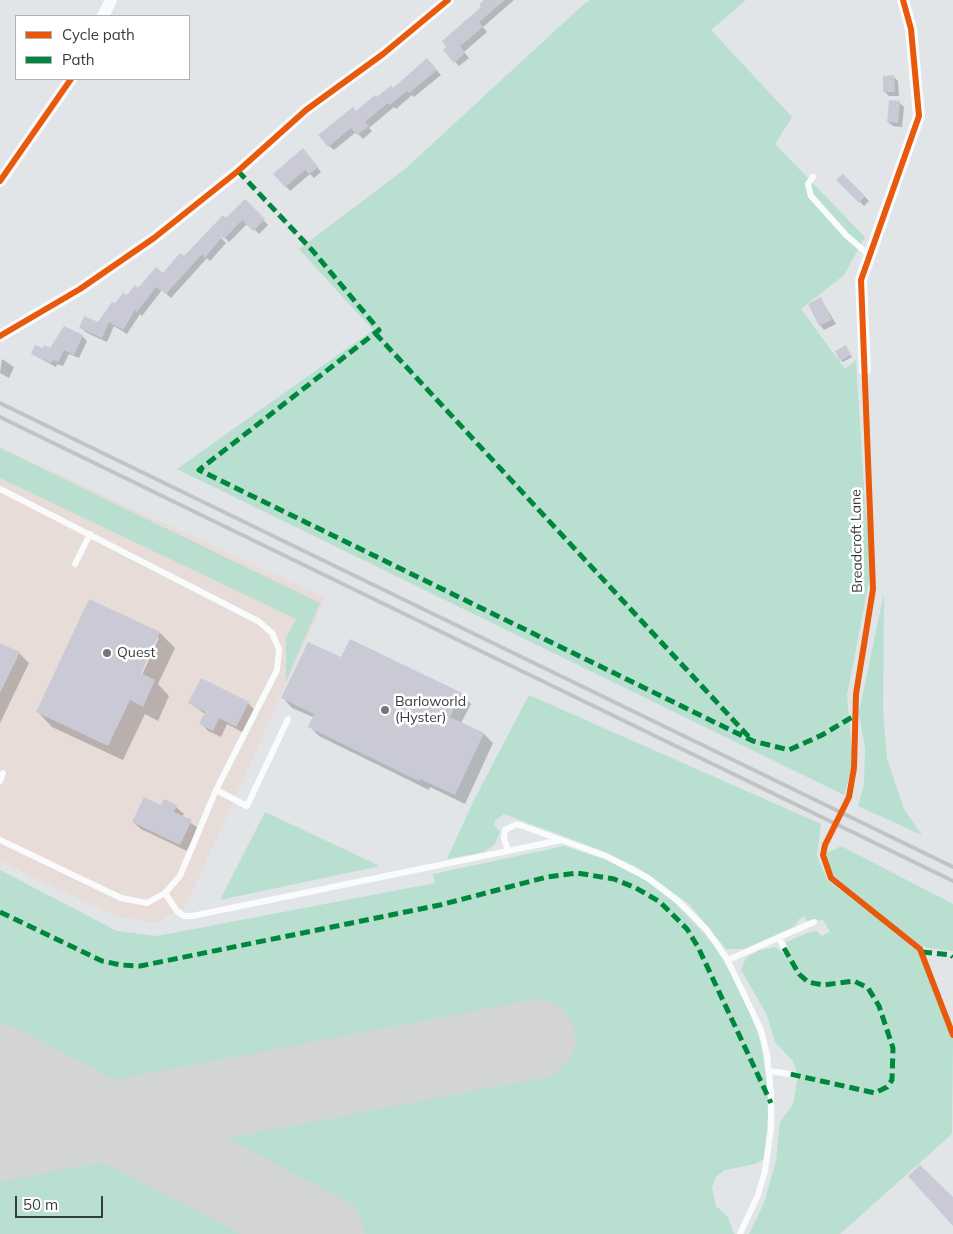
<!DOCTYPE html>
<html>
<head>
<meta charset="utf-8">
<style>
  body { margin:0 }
  #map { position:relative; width:953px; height:1234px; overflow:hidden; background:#e1e5e8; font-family:Mulish,sans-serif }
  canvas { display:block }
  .legend { position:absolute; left:15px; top:15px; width:175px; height:65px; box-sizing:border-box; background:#fff; border:1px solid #b0b1b2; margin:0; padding:6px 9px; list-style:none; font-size:15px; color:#393c3e }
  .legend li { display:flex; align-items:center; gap:10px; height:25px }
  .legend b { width:25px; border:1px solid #b0b1b2 }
  .scale { position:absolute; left:15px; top:1196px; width:88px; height:22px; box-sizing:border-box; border:2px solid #393c3e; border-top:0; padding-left:6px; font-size:15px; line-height:18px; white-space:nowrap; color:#393c3e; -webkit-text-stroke:4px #fff; paint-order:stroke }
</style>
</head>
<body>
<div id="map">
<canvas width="953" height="1234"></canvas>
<ul class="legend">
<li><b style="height:6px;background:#e8590c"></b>Cycle path</li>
<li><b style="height:6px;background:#00873e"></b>Path</li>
</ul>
<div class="scale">50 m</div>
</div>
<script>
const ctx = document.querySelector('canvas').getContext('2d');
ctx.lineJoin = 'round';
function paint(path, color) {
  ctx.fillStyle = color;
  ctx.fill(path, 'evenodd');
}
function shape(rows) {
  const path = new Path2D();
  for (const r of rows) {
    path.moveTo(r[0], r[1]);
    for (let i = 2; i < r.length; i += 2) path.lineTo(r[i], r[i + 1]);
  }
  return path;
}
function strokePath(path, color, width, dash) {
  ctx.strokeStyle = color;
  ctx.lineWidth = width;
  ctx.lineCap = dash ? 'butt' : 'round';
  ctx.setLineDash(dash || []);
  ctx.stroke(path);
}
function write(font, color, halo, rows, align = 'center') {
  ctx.font = font + ' Mulish,sans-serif';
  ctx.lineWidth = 5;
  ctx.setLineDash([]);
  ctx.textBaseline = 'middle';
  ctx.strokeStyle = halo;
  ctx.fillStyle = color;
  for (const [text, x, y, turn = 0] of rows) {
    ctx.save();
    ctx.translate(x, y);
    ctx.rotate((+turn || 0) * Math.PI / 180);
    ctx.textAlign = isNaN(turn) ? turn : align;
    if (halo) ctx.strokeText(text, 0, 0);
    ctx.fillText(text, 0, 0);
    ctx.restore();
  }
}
paint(shape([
  [0,447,325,598,186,906,156,923,115,916,0,861]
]), '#e8dcd9');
paint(shape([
  [591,0,746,0,711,30,792,117,775,144,865,237,844,275,801,309,845,369,856,360,865,505,873,561,847,695,853,764,844,795,177,469,373,330,299,249,405,169,585,3],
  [0,448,320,603,286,681,286,638,296,619,0,478],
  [884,593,883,709,887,759,904,809,922,835,858,806,864,785,865,749,859,712],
  [529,695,821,824,817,855,827,880,917,948,953,1036,952,1134,840,1234,749,1234,764,1203,776,1161,780,1122,793,1104,798,1076,793,1061,775,1042,767,1015,741,970,746,958,760,950,776,947,783,953,788,949,786,942,807,933,817,931,821,936,830,932,823,920,806,921,806,916,799,919,795,926,744,949,726,949,689,904,637,867,600,850,504,814,495,821,494,825,500,832,494,845,484,852,447,859,473,802],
  [265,812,380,866,220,900],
  [564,846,607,860,645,880,673,901,712,942,732,975,751,1015,761,1043,767,1085,768,1116,765,1150,763,1160,755,1164,725,1170,716,1177,712,1188,716,1206,728,1217,734,1234,0,1234,0,870,117,931,157,936,435,883,433,874],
  [841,846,953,904,953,951,923,947,844,889,833,877,825,854]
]), '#b8dfcf');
paint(shape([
  [486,0,514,0,483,27,487,32,464,52,469,58,459,66,445,50,483,7],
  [432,65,441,75,414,97,412,95,396,109,394,107,369,128,372,131,363,139,356,132,334,150,329,146,356,112],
  [894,77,898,81,899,96,889,96,884,91],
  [899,102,904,107,902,127,893,126,888,122],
  [307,154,321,172,314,178,310,174,290,191,275,174],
  [843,175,869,201,864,206,838,180],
  [245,201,268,225,259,234,248,223,229,242,220,233,218,235,226,243,210,261,207,258,171,298,162,290,142,316,140,314,127,334,114,326,107,342,85,332,81,327,98,324,115,305,164,275],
  [821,299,836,324,824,330,820,325],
  [82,336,87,341,79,358,69,354,63,366,57,364,56,367,32,354,51,349],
  [846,347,852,357,843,362,841,360],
  [2,359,14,367,9,378,0,373],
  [90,601,160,633,175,648,158,684,169,696,158,721,145,714,123,760,52,727,38,712],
  [156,638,159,638,140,679,138,678],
  [0,644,19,653,29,663,0,723],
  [341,659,461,694,471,704,461,723,484,734,493,743,465,804,430,787,429,790,319,736,309,726,313,717,292,708,283,698],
  [190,703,248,703,255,710,244,733,227,724,221,737,208,731,201,723,205,714],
  [165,801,176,807,184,814,182,817,198,828,187,851,141,829,133,822,162,807]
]), '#0003');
strokePath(shape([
  [0,1064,325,1234],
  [0,1142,536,1039]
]), '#d2d4d6', 79);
paint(shape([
  [484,0,505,0,479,22,483,27,460,46,465,53,454,63,443,50,446,47,442,41,481,7,479,4],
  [427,58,437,70,409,93,407,91,390,105,388,103,365,122,369,126,357,135,351,128,328,147,318,135,353,107,356,111,375,95,377,97,391,85,393,88],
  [894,75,895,92,883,92,883,76],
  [889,100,900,101,898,123,887,122],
  [303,148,318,167,309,174,305,170,285,187,273,174],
  [843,174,865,196,859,203,836,180],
  [245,199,265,219,253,231,242,220,224,239,222,237,205,258,202,254,166,294,156,287,137,312,135,310,123,330,109,322,102,338,79,328,84,316,98,322,112,302,115,303,123,293,127,295,135,285,138,288,156,267,163,273,180,253,184,256,223,215,226,218],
  [821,297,832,320,819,326,808,304],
  [64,326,83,335,74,355,64,350,58,362,53,360,51,363,31,354,35,345,43,348,44,345,50,348],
  [846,345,851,355,840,361,835,351],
  [89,599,160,632,141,673,155,680,143,707,130,700,108,746,36,712],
  [350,639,462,693,450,717,484,733,455,795,420,779,419,781,308,727,314,714,281,698,308,642,341,657],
  [0,643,20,652,0,693],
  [201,678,249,702,236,727,219,718,213,731,199,724,205,712,188,703],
  [144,797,161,805,164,799,177,805,174,812,192,820,180,845,132,822],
  [920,1165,953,1197,953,1226,908,1176]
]), '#cacad6');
strokePath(shape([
  [813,177,808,184,811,196,846,235,870,256],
  [0,489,258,621,272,633,279,649,277,670,216,790,180,876,165,893,147,903,121,898,0,840],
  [75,564,90,534],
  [0,781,3,773],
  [216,790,247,806,288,719],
  [508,851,504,838,505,830,517,824,606,856,648,878,678,901,706,929,727,959,761,1030,767,1055,771,1093,771,1129,765,1171,758,1195,740,1234],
  [165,893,177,911,184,916,192,916,561,840],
  [779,938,784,948],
  [728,960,814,922],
  [769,1071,790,1074]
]), '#fafbfc', 6);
strokePath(shape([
  [103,16,111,0],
  [0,181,71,79],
  [0,336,80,289,154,238,238,171,306,110,383,54,448,0],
  [865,370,861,280,919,116,911,29,903,0]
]), '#fafbfc', 12);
strokePath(shape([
  [0,403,953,867],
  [0,417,953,881]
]), '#c2c3c3', 4);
strokePath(shape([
  [238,171,312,250,379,330,199,470,753,741,789,750,822,735,854,716],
  [375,333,749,737],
  [0,912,102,961,121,965,140,966,440,905,547,877,577,873,614,879,636,888,660,902,687,929,698,947,771,1103],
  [784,948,799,974,808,982,823,985,854,981,868,988,879,1006,893,1048,892,1080,887,1087,875,1093,790,1074],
  [922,952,951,955,953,957]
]), '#00873e', 5, [10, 5]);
strokePath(shape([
  [903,0,911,29,919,116,861,280,873,589,856,694,854,768,849,797,825,845,823,855,831,878,920,949,953,1035],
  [0,181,71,79],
  [0,336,80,289,154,238,238,171,306,110,383,54,448,0]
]), '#e8590c', 6);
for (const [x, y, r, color] of [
  [107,653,5,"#74777a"],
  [385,710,5,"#74777a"]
]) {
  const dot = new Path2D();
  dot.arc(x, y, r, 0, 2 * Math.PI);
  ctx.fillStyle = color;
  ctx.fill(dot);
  strokePath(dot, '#fff', 2);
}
write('14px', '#393c3e', '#fff', [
  ["Breadcroft Lane",857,541,-91]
]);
write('14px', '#393c3e', '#fff', [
  ["Quest",117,653],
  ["Barloworld",395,702],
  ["(Hyster)",395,718]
], 'left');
</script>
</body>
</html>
